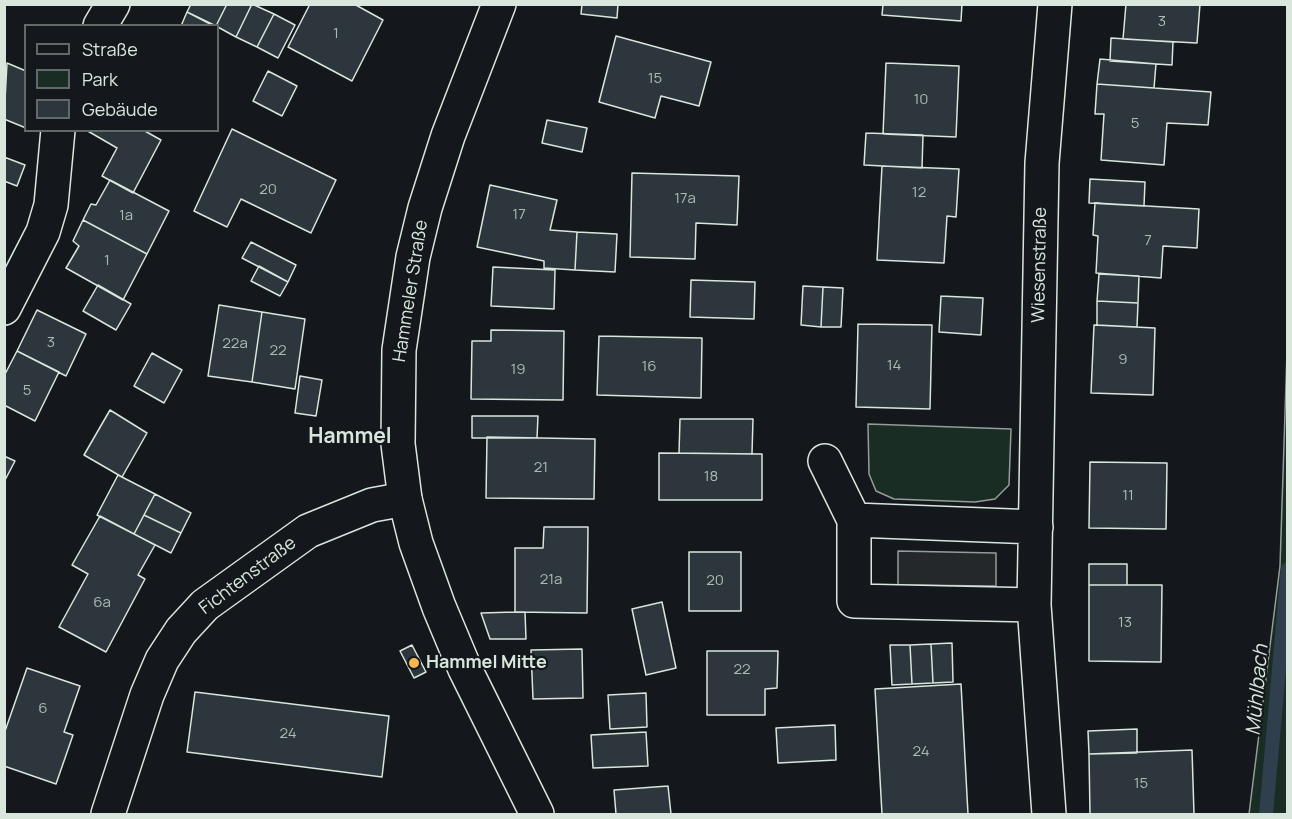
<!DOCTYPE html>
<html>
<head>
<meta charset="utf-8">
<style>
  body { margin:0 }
  #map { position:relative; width:1292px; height:819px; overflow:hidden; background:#14181c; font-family:Manrope,sans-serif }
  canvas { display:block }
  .frame { position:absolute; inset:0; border:6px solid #d8e6dc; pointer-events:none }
  .legend { position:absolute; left:24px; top:24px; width:195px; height:108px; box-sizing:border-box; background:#14181c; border:2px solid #626a69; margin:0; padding:8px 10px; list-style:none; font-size:18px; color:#d8e6dc }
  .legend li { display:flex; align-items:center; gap:12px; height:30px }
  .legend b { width:30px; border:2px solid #626a69 }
</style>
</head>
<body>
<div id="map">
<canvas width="1292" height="819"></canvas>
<div class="frame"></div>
<ul class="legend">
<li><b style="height:8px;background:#14181c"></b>Straße</li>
<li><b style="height:16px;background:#1a2d24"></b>Park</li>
<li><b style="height:16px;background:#2c363c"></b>Gebäude</li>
</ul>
</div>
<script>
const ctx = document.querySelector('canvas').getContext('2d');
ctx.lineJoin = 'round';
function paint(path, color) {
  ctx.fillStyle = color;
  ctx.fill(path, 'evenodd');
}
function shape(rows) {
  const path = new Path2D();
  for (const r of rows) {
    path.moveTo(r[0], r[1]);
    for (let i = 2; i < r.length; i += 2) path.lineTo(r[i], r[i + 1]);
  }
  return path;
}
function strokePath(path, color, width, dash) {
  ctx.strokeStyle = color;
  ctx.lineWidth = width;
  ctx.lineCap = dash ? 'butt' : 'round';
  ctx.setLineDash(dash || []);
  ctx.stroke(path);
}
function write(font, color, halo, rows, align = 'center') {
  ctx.font = font + ' Manrope,sans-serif';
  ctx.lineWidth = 4.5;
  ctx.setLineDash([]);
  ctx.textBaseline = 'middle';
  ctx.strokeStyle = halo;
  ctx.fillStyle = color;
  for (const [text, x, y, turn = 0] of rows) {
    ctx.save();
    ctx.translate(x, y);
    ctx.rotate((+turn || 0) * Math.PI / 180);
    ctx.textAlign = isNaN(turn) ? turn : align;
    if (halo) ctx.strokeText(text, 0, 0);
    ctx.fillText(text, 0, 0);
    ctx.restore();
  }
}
const green = shape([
  [1287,352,1287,814,1249,814,1280,566,1287,352],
  [868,424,1011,429,1009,485,995,499,975,502,894,499,876,491,869,474,868,424]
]);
paint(green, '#1a2d24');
strokePath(green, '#939e99', 1.5);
const parking = shape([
  [898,551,996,553,996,586,898,585,898,551]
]);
paint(parking, '#24282b');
strokePath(parking, '#939e99', 1.5);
strokePath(shape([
  [1266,814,1288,569]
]), '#2f3f4d', 14);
const building = shape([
  [191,4,227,4,216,26,187,12,191,4],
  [227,4,252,4,236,37,216,26,227,4],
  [252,4,274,14,257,47,236,37,252,4],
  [310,4,354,4,383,20,352,81,288,47,310,4],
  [582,4,618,4,617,18,581,14,582,4],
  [883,4,962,4,961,21,882,15,883,4],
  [1126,4,1200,4,1197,43,1123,39,1126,4],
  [187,12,214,26,181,26,187,12],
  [274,14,295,25,278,58,257,47,274,14],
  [616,36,711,62,699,106,661,96,655,118,599,102,616,36],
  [1111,38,1173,42,1172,65,1110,61,1111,38],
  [1100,59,1156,64,1154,88,1097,84,1100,59],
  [7,63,26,71,26,128,4,119,7,63],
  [886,63,959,66,956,137,883,134,886,63],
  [268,71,297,86,282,116,253,101,268,71],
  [1097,84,1211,92,1208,125,1167,123,1164,165,1101,160,1104,114,1095,114,1097,84],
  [547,120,587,128,582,152,542,143,547,120],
  [232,129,336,180,311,233,241,199,227,227,194,211,232,129],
  [86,130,143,130,161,140,133,193,102,176,117,148,86,130],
  [866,133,923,135,922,168,864,165,866,133],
  [4,157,25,165,17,186,4,181,4,157],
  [882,166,959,169,956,217,947,216,944,263,877,260,882,166],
  [632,173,739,176,737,225,696,223,695,259,630,257,632,173],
  [1090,179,1145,182,1144,206,1089,203,1090,179],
  [110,180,169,211,147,254,83,220,91,204,96,205,110,180],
  [490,185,557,200,550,230,577,232,575,270,544,268,544,261,477,247,490,185],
  [1095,203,1199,209,1197,248,1163,246,1161,278,1096,273,1098,236,1093,235,1095,203],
  [83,220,147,254,123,300,66,268,79,246,73,241,83,220],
  [577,232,617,234,615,272,575,270,577,232],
  [251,242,296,265,288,282,242,258,251,242],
  [259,266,288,282,280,296,251,281,259,266],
  [493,267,555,270,554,309,491,306,493,267],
  [1099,274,1139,276,1138,303,1097,301,1099,274],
  [691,280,755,282,754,319,690,317,691,280],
  [98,285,131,304,116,330,83,311,98,285],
  [803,286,823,287,821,327,801,325,803,286],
  [823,287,843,288,841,327,821,327,823,287],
  [941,296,983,298,981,335,939,332,941,296],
  [1097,301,1138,303,1137,327,1097,325,1097,301],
  [219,305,262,312,252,382,208,376,219,305],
  [37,310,86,334,66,376,17,351,37,310],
  [262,312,305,319,295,389,252,382,262,312],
  [858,324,932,325,930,409,856,407,858,324],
  [1094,325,1155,328,1153,395,1091,393,1094,325],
  [491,330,564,331,563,400,471,399,472,341,491,341,491,330],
  [599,336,702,338,701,398,597,395,599,336],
  [17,351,59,372,35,421,4,405,4,376,17,351],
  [152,353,182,370,164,403,134,386,152,353],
  [300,376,322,380,316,416,295,413,300,376],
  [110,410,147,433,122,477,84,455,110,410],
  [472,416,538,416,537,438,472,438,472,416],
  [680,419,753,419,752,454,679,453,680,419],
  [487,437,595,439,594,499,486,498,487,437],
  [659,453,762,454,762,500,659,500,659,453],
  [4,456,15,461,4,482,4,456],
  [1090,462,1167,463,1166,529,1089,528,1090,462],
  [118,475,155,494,134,534,97,515,118,475],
  [155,494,191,513,181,533,144,515,155,494],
  [144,515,181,533,171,553,134,534,144,515],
  [100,516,155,545,138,575,145,579,106,652,59,627,88,574,72,565,100,516],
  [544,527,588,527,587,613,515,612,515,548,543,548,544,527],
  [689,552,741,552,741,611,689,611,689,552],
  [1089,564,1127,564,1127,585,1089,585,1089,564],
  [1089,585,1162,585,1161,662,1089,661,1089,585],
  [662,602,676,668,646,675,632,609,662,602],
  [515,612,525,612,526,639,490,639,481,613,515,612],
  [952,643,953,682,933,683,931,644,952,643],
  [931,644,933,683,912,684,910,645,931,644],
  [412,645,426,672,414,678,400,651,412,645],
  [890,645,910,645,912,684,892,685,890,645],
  [582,649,583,698,533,699,531,650,582,649],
  [707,651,778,651,777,688,765,689,765,715,707,715,707,651],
  [27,668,80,686,64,732,73,735,56,784,4,766,4,734,27,668],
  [961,684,968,814,882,814,875,689,961,684],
  [195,692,389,716,382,777,187,752,195,692],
  [646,693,647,727,610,729,608,695,646,693],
  [835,725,836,760,778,763,776,728,835,725],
  [1137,729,1137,753,1089,754,1088,731,1137,729],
  [646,732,648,766,593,768,591,735,646,732],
  [1192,750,1194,814,1090,814,1089,754,1192,750],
  [668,786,671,814,616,814,614,790,668,786]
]);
paint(building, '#2c363c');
strokePath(building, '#d8e6dc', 1.5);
const minor = shape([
  [100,26,113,4],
  [4,308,43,232,51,205,58,130],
  [825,461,854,520,854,601,1034,605],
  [854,520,1036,527],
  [108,814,147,695,162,660,181,631,205,605,308,531,372,505,405,499],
  [1049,814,1034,605,1042,163,1055,4]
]);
const major = shape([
  [499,4,448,136,425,208,413,257,399,350,398,444,405,499,416,543,439,607,465,669,537,814]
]);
strokePath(minor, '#d8e6dc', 36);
strokePath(major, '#d8e6dc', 36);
strokePath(minor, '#14181c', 33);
strokePath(major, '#14181c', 33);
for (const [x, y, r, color] of [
  [414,663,6,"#ffb74d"]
]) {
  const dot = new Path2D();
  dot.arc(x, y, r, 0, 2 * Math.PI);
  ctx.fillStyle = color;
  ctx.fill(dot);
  strokePath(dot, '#14181c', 2);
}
write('15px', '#adbab4', null, [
  ["3",1162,22],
  ["1",336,34],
  ["15",655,79],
  ["10",921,100],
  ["5",1135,124],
  ["20",268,190],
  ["12",919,193],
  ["17a",685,199],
  ["17",519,215],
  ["1a",126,216],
  ["7",1148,241],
  ["1",107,261],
  ["3",51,343],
  ["22a",235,344],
  ["22",278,351],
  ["9",1123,360],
  ["14",894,366],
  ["16",649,367],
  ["19",518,370],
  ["5",27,391],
  ["21",541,468],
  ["18",711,477],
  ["11",1128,496],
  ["21a",551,580],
  ["20",715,581],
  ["6a",102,603],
  ["13",1125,623],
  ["22",742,670],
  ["6",43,709],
  ["24",288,734],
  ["24",921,752],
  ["15",1141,784]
]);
write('18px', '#d8e6dc', '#14181c', [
  ["Wiesenstraße",1040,265,-89],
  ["Hammeler Straße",411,291,-81],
  ["Fichtenstraße",248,576,-37]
]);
write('bold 18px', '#d8e6dc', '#14181c', [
  ["Hammel Mitte",426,663]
], 'left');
write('italic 20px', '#d8e6dc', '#14181c', [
  ["Mühlbach",1258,690,-85]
]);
write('bold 21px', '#d8e6dc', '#14181c', [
  ["Hammel",350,437]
]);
</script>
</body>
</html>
